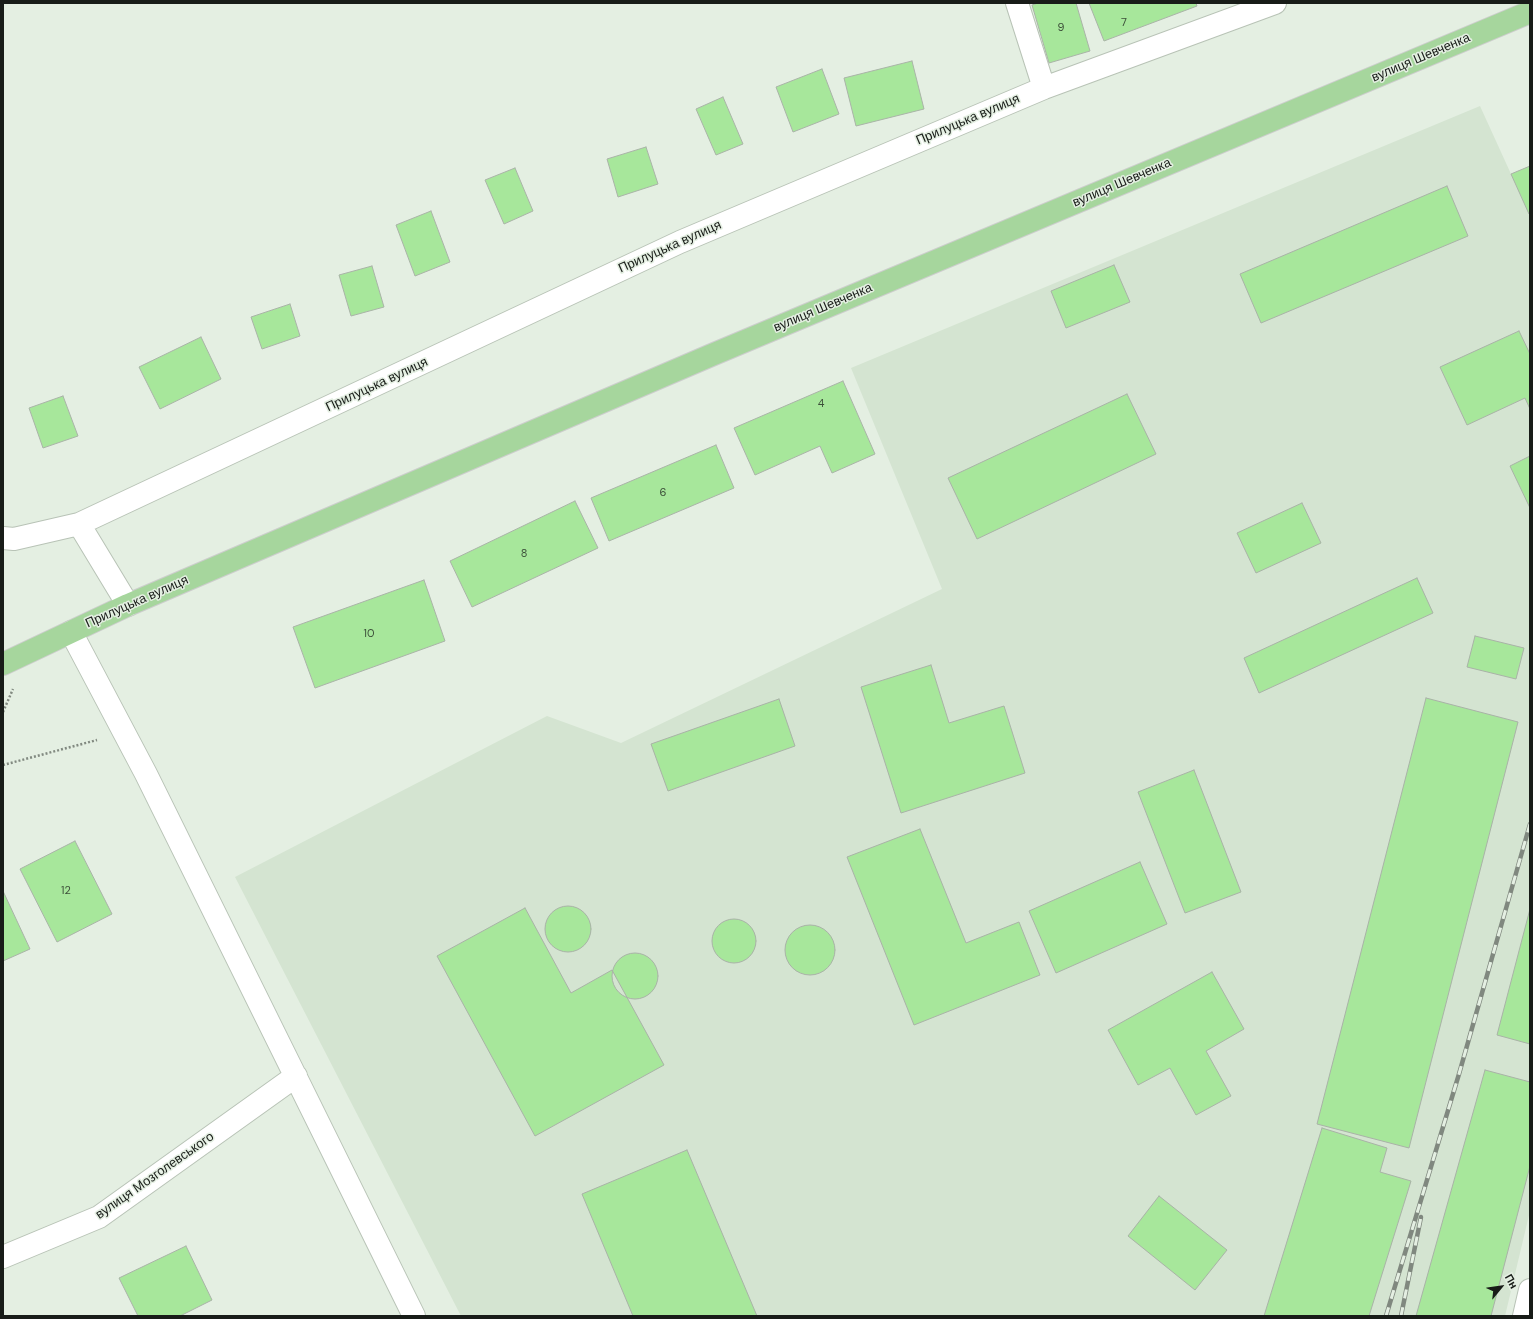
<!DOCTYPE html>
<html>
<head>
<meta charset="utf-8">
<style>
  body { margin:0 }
  #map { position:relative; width:1533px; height:1319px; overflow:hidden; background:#e4efe2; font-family:"DM Sans",sans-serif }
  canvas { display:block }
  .frame { position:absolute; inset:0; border:4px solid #181c18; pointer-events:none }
  .north { position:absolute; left:1481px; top:1267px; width:40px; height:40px; -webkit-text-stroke:3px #e4efe2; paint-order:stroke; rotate:61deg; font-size:11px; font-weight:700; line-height:16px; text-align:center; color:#181c18 }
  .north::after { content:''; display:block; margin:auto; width:14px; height:18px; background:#181c18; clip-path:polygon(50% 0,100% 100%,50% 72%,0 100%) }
</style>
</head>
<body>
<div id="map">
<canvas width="1533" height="1319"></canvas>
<div class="frame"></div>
<div class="north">Пн</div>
</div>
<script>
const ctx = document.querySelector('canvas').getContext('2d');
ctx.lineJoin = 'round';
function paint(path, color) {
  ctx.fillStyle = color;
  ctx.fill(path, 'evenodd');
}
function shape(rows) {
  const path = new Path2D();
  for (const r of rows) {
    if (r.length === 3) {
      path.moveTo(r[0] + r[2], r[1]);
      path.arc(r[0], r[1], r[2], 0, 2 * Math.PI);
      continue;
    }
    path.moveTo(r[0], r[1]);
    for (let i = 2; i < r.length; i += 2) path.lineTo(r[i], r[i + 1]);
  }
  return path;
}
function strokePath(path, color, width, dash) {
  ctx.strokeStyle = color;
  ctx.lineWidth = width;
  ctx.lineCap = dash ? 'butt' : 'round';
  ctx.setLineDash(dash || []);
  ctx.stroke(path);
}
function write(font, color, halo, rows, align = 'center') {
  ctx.font = font + ' "DM Sans",sans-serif';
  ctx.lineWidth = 3;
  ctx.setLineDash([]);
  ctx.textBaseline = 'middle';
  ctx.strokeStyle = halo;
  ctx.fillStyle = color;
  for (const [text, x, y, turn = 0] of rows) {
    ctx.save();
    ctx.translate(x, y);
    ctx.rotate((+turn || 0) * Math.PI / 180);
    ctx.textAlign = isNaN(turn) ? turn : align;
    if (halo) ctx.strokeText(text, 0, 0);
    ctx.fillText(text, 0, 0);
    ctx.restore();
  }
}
paint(shape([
  [1480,106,1511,174,1530,166,1530,1211,1505,1316,461,1316,235,877,547,716,621,743,942,589,851,368]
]), '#d4e4d1');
const building = shape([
  [1038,3,1076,3,1090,51,1049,63,1032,5,1038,3],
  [1089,3,1196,3,1197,6,1104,41,1089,3],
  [912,61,924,109,856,126,844,78,912,61],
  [822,69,839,114,793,132,776,87,822,69],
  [723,97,743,144,716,155,696,109,723,97],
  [646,147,658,184,618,197,607,159,646,147],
  [1530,166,1530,213,1529,214,1511,174,1530,166],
  [515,168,533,211,504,224,485,180,515,168],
  [1447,186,1468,236,1261,323,1240,274,1447,186],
  [431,211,450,262,415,276,396,225,431,211],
  [1114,265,1130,302,1066,328,1051,291,1114,265],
  [372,266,384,307,351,316,339,275,372,266],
  [290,304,300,336,262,349,251,317,290,304],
  [1519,331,1530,354,1530,409,1525,398,1467,425,1440,367,1519,331],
  [201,337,221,379,160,409,139,367,201,337],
  [843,381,875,454,832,473,820,446,755,475,734,428,843,381],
  [1127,394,1156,454,977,539,948,478,1127,394],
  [63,396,78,436,43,448,29,408,63,396],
  [716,445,734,488,609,541,591,498,716,445],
  [1530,456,1530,508,1510,466,1530,456],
  [575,501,598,548,472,607,450,561,575,501],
  [1302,503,1321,543,1256,573,1237,533,1302,503],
  [1417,578,1433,613,1259,693,1244,658,1417,578],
  [424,580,445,641,315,688,293,627,424,580],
  [1475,636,1524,648,1516,679,1467,667,1475,636],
  [931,665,949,723,1004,706,1025,773,901,813,861,687,931,665],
  [1426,698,1518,722,1409,1148,1317,1124,1426,698],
  [779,699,795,746,668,791,651,744,779,699],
  [1194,770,1241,892,1185,913,1138,792,1194,770],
  [920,829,966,943,1019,922,1040,975,914,1025,847,857,920,829],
  [75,841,112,914,57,942,20,869,75,841],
  [1140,862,1167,924,1056,973,1029,911,1140,862],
  [3,891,30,949,3,961,3,891],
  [568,929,23],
  [525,908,571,993,612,970,664,1065,535,1136,437,956,525,908],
  [1530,909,1530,1044,1497,1035,1530,909],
  [734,941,22],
  [810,950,25],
  [635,976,23],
  [1212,972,1244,1029,1206,1051,1231,1096,1196,1115,1170,1068,1138,1085,1108,1030,1212,972],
  [1485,1070,1530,1082,1530,1166,1491,1316,1416,1316,1485,1070],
  [1322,1128,1387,1148,1380,1172,1411,1181,1369,1316,1264,1316,1322,1128],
  [687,1150,757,1316,633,1316,582,1194,687,1150],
  [1159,1196,1227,1250,1195,1290,1128,1236,1159,1196],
  [186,1246,212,1300,180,1316,138,1316,119,1278,186,1246]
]);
paint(building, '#a7e79b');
strokePath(building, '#a9b3a7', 1);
const minor = shape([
  [1017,3,1044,88],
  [79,524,680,242,1044,88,1275,3],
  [3,538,14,539,79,524,128,605],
  [71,632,146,774,414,1316],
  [3,1257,99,1217,296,1076],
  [1524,1316,1530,1290]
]);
const major = shape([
  [3,664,128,605,714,354,1530,12]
]);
strokePath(minor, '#b8c3b6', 24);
strokePath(major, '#cccdcc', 24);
strokePath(shape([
  [3,712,13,689],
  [3,765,97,740]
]), '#828a81', 2.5, [2, 2]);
strokePath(minor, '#fff', 22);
strokePath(major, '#a6d69d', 22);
const rail = shape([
  [1386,1316,1459,1074,1530,824],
  [1401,1316,1421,1217]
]);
strokePath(rail, '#80887f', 4.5);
strokePath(rail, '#e4efe2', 3, [9]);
write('11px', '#3c4f39', null, [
  ["7",1124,23],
  ["9",1061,28],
  ["4",821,404],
  ["6",663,493],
  ["8",524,554],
  ["10",369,634],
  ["12",66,891]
]);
write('13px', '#181c18', '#e4efe2', [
  ["вулиця Шевченка",1421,58,-23],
  ["Прилуцька вулиця",968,120,-23],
  ["вулиця Шевченка",1122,183,-23],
  ["Прилуцька вулиця",670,247,-24],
  ["вулиця Шевченка",823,308,-23],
  ["Прилуцька вулиця",377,385,-25],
  ["Прилуцька вулиця",137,602,-24],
  ["вулиця Мозголевського",155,1176,-35]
]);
</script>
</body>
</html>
